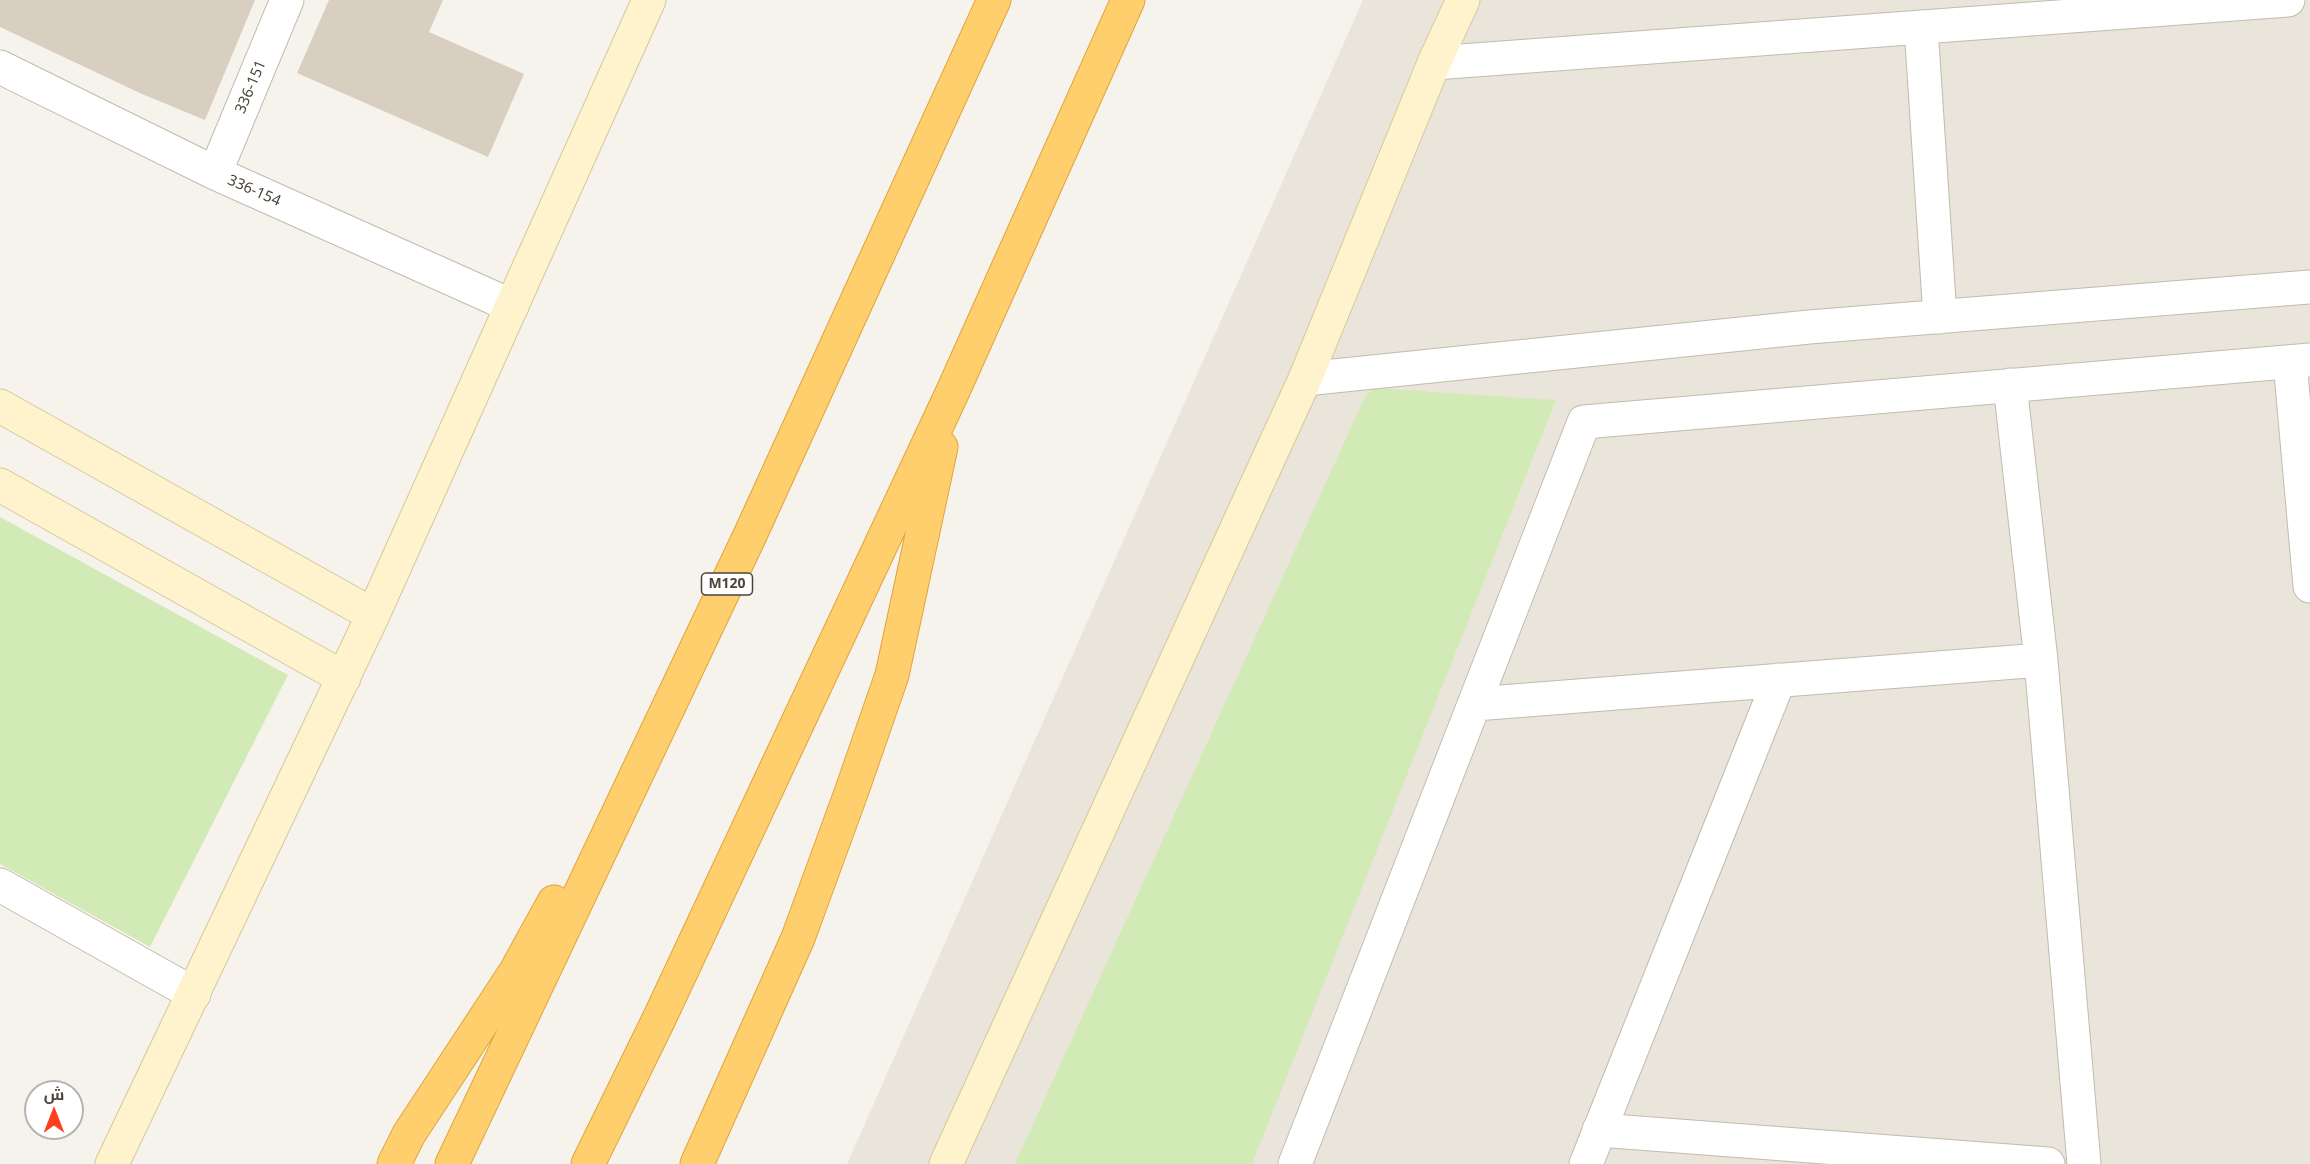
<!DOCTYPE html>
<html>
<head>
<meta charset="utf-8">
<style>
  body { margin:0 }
  #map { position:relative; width:2310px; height:1164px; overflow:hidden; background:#f6f3ec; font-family:"Noto Sans",Cairo,sans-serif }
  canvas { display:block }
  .north { position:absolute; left:24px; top:1080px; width:60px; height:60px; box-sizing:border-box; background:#fff; border:2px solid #b7b4b0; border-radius:50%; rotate:0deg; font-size:16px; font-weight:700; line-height:24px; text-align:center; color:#4b4439 }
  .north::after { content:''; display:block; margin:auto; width:21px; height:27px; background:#fc3f1d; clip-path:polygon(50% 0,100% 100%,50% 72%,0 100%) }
</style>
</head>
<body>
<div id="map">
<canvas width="2310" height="1164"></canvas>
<div class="north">ش</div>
</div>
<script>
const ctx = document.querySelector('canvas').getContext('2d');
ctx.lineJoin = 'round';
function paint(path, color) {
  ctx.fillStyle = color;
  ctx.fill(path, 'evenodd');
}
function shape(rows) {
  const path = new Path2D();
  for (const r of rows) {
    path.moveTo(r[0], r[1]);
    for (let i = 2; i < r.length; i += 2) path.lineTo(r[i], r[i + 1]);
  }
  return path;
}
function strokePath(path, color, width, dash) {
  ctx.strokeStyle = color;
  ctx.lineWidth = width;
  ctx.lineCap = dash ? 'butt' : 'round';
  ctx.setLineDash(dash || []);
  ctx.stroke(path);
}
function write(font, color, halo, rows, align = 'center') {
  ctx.font = font + ' "Noto Sans",sans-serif';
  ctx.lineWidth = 4.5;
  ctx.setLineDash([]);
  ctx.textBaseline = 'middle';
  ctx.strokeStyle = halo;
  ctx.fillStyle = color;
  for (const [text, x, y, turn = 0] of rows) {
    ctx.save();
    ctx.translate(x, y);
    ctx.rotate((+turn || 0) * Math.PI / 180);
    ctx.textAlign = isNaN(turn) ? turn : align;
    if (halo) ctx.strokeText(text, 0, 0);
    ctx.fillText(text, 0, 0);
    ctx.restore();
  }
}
paint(shape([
  [1363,0,2310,0,2310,1164,847,1164]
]), '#eae5da');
paint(shape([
  [1373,388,1556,400,1252,1164,1015,1164,1364,399],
  [0,517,288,675,150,947,0,864]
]), '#d2eab5');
paint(shape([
  [0,0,255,0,205,120,142,94,0,27],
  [329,0,443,0,429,32,524,74,488,157,297,73]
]), '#d8cfc1');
const street = shape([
  [1921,27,1940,317],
  [1434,63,2288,0],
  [0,67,215,173,512,306],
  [215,173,287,0],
  [2290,362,2310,586],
  [1305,379,1809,327,2310,287],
  [2010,385,2041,660,2084,1164],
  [1475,704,2041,660],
  [0,885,194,994],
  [1599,1130,2048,1164],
  [1295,1164,1584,422,2310,360],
  [1586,1164,1779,680]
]);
const secondary = shape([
  [0,406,373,615],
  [0,485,344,678],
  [112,1164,373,615,649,0],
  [946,1164,1305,379,1434,63,1463,0]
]);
const highway = shape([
  [394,1164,409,1134,516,971,554,902],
  [452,1164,751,533,994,0],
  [588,1164,659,1019,953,391,1128,0],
  [697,1164,798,938,851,793,892,675,941,447]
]);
strokePath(street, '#c2bbae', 35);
strokePath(secondary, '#d6c79b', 35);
strokePath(highway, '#e0a43c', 35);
strokePath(street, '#fff', 33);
strokePath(secondary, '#fff3cd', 33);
strokePath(highway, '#ffcf6e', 33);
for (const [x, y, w] of [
  [727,584,51]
]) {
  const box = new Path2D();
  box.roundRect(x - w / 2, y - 11, w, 22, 4.5);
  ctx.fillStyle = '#fff';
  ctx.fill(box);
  strokePath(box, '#4b4439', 1.5);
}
write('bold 14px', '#4b4439', null, [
  ["M120",727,584]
]);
write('15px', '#4b4439', '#fff', [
  ["336-151",251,87,-67],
  ["336-154",254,191,24]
]);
</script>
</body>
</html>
